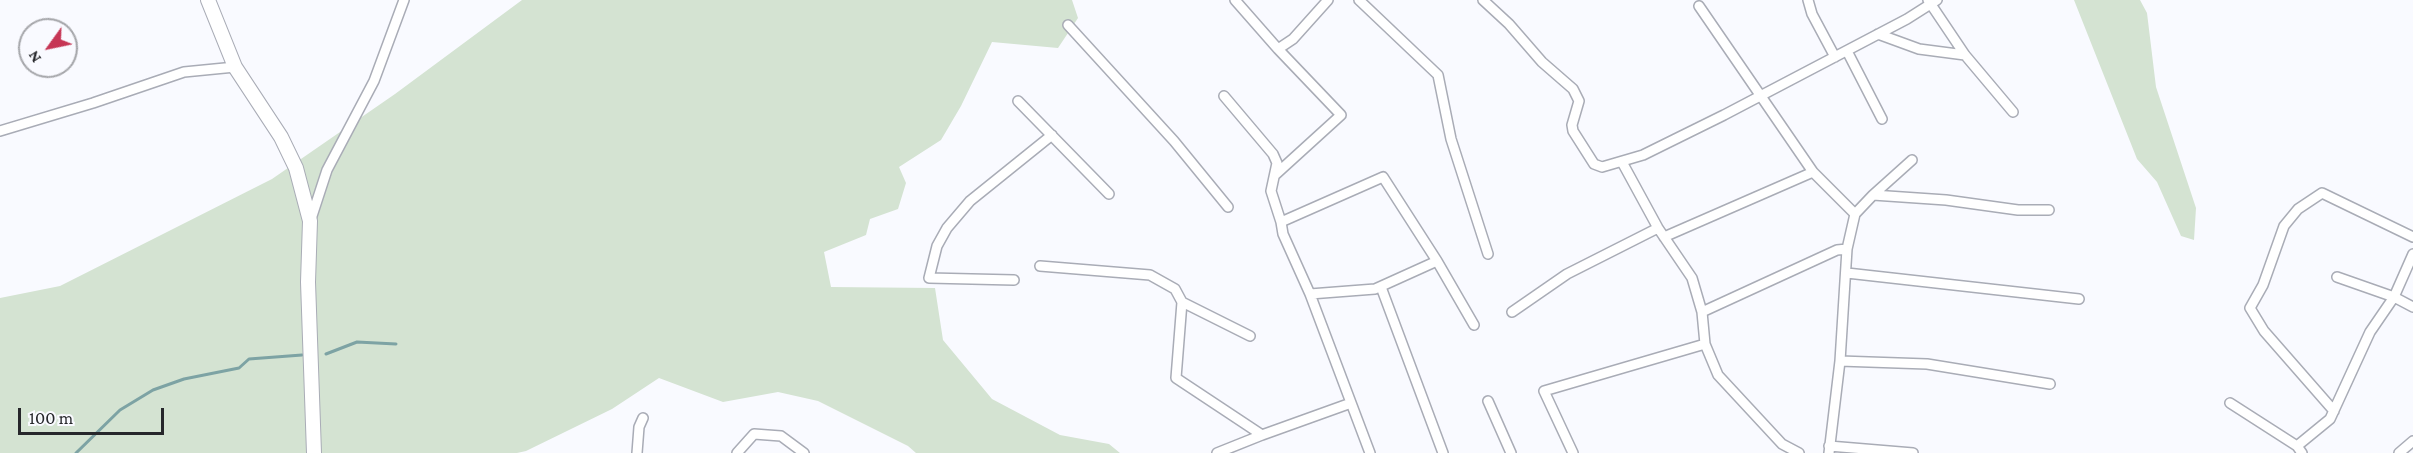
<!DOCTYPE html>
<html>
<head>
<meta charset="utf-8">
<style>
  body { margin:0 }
  #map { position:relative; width:2413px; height:453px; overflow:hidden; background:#f9faff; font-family:"Crimson Pro",serif }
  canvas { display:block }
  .north { position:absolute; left:18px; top:18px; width:60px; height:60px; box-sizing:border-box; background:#f9faff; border:2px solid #a5a6aa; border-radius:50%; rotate:237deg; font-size:16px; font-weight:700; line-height:24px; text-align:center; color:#26272b }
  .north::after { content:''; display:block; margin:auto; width:21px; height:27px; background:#c63655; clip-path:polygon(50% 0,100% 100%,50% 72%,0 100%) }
  .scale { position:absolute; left:18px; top:408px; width:146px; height:27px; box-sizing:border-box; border:3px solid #26272b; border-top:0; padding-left:8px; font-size:18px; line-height:21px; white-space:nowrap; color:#26272b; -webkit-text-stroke:4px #f9faff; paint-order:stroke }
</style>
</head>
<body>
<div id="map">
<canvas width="2413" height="453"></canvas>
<div class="north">N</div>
<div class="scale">100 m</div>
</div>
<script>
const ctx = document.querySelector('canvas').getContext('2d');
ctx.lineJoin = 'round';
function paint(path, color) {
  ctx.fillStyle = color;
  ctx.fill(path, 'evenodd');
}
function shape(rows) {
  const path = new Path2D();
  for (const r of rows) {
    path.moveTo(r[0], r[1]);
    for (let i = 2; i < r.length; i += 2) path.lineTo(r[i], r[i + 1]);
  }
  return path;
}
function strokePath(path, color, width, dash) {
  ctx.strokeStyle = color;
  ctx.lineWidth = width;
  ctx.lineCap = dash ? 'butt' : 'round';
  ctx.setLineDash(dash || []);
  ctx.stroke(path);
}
paint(shape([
  [522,0,1072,0,1078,18,1058,48,992,42,961,106,941,140,899,167,906,183,898,209,870,219,866,235,824,252,831,287,935,288,943,340,992,399,1060,435,1109,444,1120,453,916,453,908,446,818,401,778,392,723,402,659,378,612,409,526,451,517,453,0,453,0,298,60,286,272,179,395,94],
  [2074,0,2140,0,2147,13,2156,87,2196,208,2194,240,2181,236,2157,182,2137,159]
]), '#d4e3d2');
strokePath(shape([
  [326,354,357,342,396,344],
  [76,453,120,410,153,390,184,379,239,368,249,359,302,355]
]), '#7da3a4', 3);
const street = shape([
  [1235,0,1278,49,1341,115,1275,175],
  [1359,0,1438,75,1451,139,1488,254],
  [1483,0,1509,24,1542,62,1573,89,1579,101,1572,125,1573,131,1594,164,1602,167,1643,155,1724,115,1907,19,1937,0],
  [1808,0,1812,14,1835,57],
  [1928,0,1965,55,2013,112],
  [1699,6,1813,172,1855,214,1847,249,1840,361,1829,453],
  [1068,25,1174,141,1228,207],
  [1878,34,1919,49,1965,55],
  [1278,49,1293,39,1328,0],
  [1847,51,1882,119],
  [1224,96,1273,154,1277,163,1271,191,1281,222],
  [1018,101,1109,194],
  [0,131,93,103,184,72,235,67],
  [1622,162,1658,228,1692,278,1702,312,1705,344,1718,375,1782,444,1799,453],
  [1873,195,1912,160],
  [1855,214,1873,195,1946,200,2018,210,2049,210],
  [311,219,327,170,374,81,404,0],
  [1664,237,1813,172],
  [1040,266,1150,275,1175,289,1182,302,1176,378,1262,435,1351,403],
  [1847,273,2079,299],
  [2337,277,2394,297,2413,254],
  [1014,280,929,278,937,246,947,228,970,201,1052,135],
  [1381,287,1443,453],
  [1310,294,1375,289,1437,261],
  [1182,302,1250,336],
  [1512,312,1567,274,1658,228],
  [1702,312,1837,250,1847,249],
  [1840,361,1927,364,2050,384],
  [1488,401,1511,453],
  [2230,403,2297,446,2302,453],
  [2334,411,2264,331,2250,308,2263,285,2284,226,2298,209,2322,193,2413,237],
  [1829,446,1913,453],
  [2297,446,2330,419,2370,332,2394,297,2413,307],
  [637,453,639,427,643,418],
  [737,453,754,434,781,436,804,453],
  [1217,453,1262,435],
  [1370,453,1310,294,1283,234,1281,222,1383,177,1437,261,1474,325],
  [1573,453,1544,391,1705,344],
  [2399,453,2413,441]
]);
const secondary = shape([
  [208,0,235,67,281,137,296,168,310,221,308,282,314,453]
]);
strokePath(street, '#a9acb6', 12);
strokePath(secondary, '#a9acb6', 16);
strokePath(street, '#fff', 9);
strokePath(secondary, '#fff', 14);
</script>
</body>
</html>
